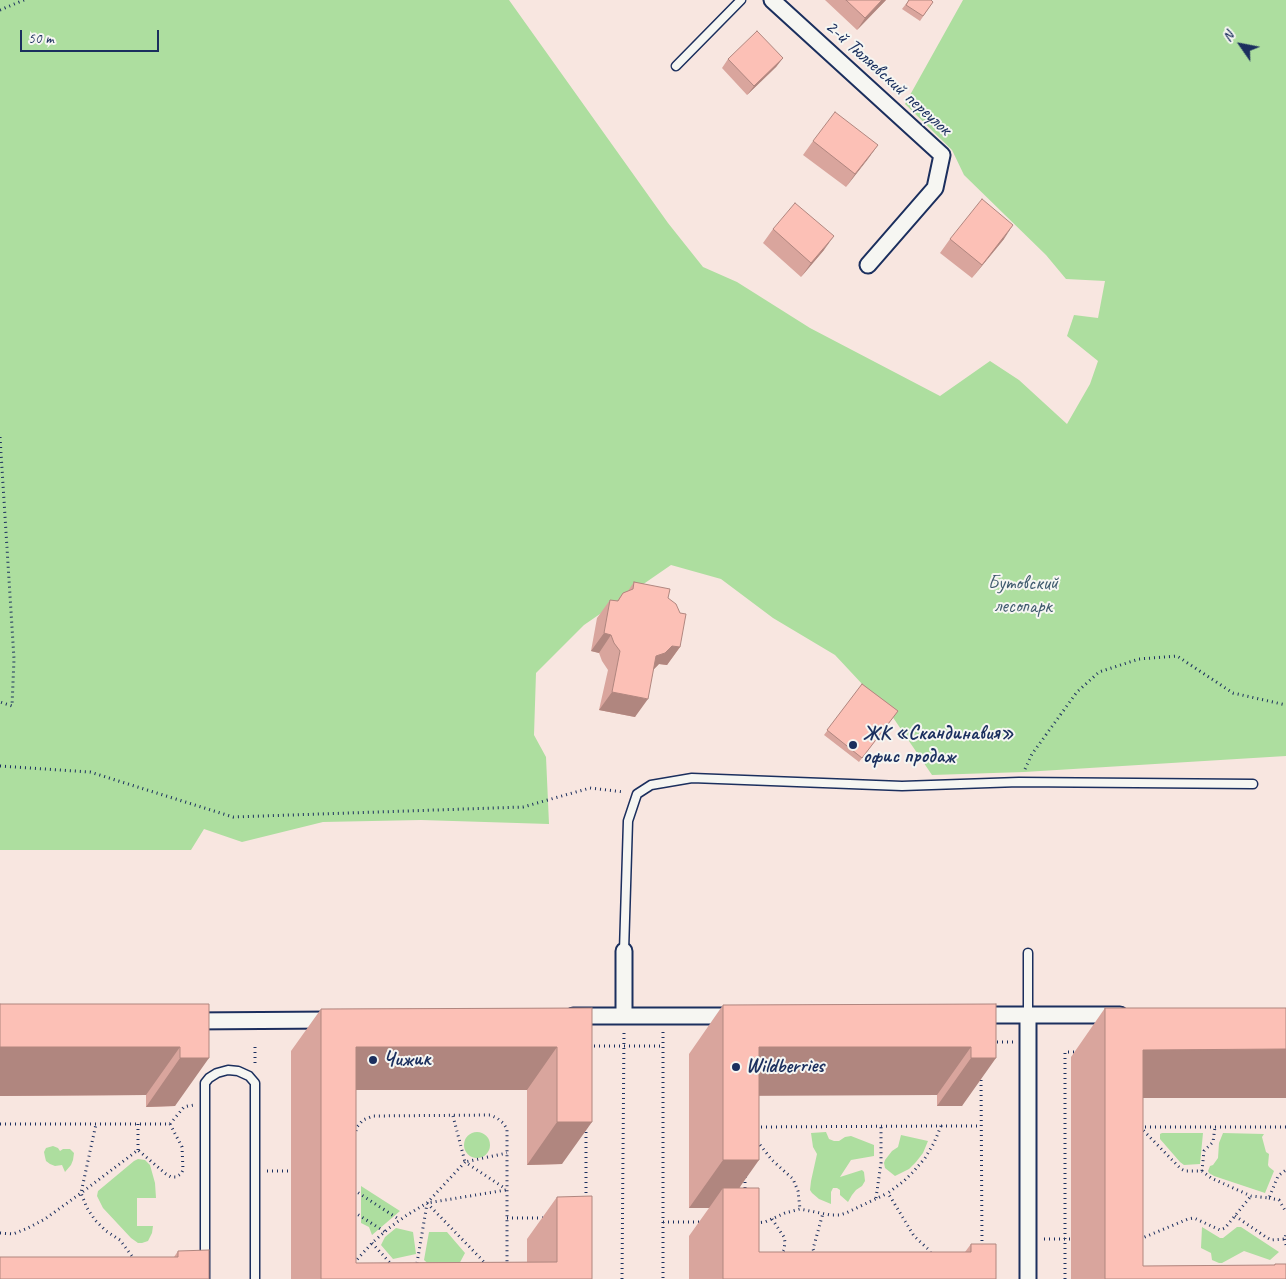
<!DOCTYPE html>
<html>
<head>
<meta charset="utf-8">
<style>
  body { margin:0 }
  #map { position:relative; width:1286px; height:1279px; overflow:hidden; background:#f8e6e0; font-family:Caveat,sans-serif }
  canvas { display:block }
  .north { position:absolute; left:1216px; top:20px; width:50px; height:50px; -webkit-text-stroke:4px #f6f6f2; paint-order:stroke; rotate:303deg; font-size:14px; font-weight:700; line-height:20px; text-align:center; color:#1b2f5e }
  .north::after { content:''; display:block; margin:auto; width:18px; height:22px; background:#1b2f5e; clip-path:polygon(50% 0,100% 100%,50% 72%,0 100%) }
  .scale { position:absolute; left:20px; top:30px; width:139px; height:22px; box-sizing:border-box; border:2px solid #1b2f5e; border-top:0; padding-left:6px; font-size:15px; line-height:18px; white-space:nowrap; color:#1b2f5e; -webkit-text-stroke:4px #f6f6f2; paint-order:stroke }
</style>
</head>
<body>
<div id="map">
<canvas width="1286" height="1279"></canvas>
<div class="north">N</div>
<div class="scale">50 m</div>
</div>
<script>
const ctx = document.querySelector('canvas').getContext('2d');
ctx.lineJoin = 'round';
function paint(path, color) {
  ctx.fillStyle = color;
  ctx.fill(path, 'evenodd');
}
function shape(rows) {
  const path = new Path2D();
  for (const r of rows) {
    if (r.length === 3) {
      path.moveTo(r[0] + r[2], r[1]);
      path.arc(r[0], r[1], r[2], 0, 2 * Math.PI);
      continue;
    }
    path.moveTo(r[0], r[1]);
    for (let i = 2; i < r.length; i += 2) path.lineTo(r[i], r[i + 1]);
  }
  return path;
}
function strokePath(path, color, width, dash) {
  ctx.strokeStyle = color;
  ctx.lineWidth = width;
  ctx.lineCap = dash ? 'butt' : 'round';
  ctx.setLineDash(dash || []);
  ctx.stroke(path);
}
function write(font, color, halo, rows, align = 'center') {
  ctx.font = font + ' Caveat,sans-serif';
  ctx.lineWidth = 4;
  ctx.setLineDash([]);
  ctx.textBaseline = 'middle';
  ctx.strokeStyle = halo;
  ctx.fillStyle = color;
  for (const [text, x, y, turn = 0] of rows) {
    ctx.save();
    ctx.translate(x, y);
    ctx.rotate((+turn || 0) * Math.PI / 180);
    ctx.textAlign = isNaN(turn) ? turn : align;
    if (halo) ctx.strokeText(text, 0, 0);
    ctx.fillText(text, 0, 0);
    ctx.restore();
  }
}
paint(shape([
  [0,0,509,0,668,223,703,267,737,282,810,328,940,396,990,361,1019,380,1067,424,1090,384,1098,361,1067,336,1074,315,1098,318,1105,281,1066,279,1046,255,964,175,952,150,905,104,963,0,1286,0,1286,756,1024,772,932,775,892,716,835,655,773,618,721,579,671,565,584,625,536,673,534,735,546,757,549,824,421,820,323,822,242,842,204,829,191,850,0,850],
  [477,1145,13],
  [826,1132,829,1139,834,1141,839,1141,845,1137,851,1136,874,1145,874,1156,851,1160,840,1177,862,1170,864,1172,865,1181,862,1186,856,1190,852,1195,848,1202,840,1195,840,1190,837,1188,833,1188,831,1192,831,1204,819,1199,812,1193,810,1190,811,1181,817,1154,813,1147,811,1133],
  [1162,1133,1203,1133,1200,1164,1184,1165,1180,1162,1160,1139,1160,1134],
  [1223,1133,1264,1134,1262,1137,1266,1152,1269,1154,1268,1165,1269,1167,1274,1171,1265,1193,1214,1176,1209,1173,1208,1171,1210,1166,1213,1165,1218,1158,1219,1143],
  [901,1135,928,1141,923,1153,916,1162,909,1169,895,1176,885,1168,884,1163,885,1160,892,1151,898,1147],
  [53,1146,58,1148,60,1151,63,1149,70,1149,74,1153,73,1160,71,1165,65,1172,62,1165,55,1166,50,1164,46,1161,45,1157,44,1152,46,1148],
  [138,1159,145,1160,150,1165,155,1183,156,1198,137,1198,137,1226,153,1226,152,1233,148,1241,142,1243,138,1243,131,1238,103,1208,97,1196,98,1191,134,1161],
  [361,1186,400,1211,372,1235,369,1227,361,1223],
  [1202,1227,1220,1238,1223,1238,1237,1227,1241,1227,1279,1252,1270,1260,1244,1251,1222,1263,1219,1263,1212,1260,1211,1253,1201,1248],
  [396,1228,413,1232,416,1254,393,1259,381,1245,385,1237],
  [429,1232,447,1232,465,1253,457,1268,433,1268,424,1260]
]), '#adde9f');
const lane = shape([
  [676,66,741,0],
  [624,951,628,821,637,794,651,785,692,778,902,786,1019,782,1253,784],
  [1028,1015,1028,953],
  [205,1279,205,1083,209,1078,217,1073,228,1070,238,1071,249,1076,255,1083,255,1279]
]);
const street = shape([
  [772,0,942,155,935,188,868,265],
  [624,951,624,1016],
  [975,1015,1120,1015],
  [1028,1015,1028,1279],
  [573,1016,735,1016],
  [190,1021,332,1020]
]);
strokePath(lane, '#1b2f5e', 11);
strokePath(street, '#1b2f5e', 19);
strokePath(shape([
  [0,10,24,0],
  [0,437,14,659,12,706,0,702],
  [0,766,90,772,233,817,523,807,590,788,624,792],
  [1025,769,1032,754,1077,692,1099,672,1139,659,1177,656,1233,693,1286,705],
  [663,1032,663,1279],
  [992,1042,1013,1042],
  [589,1046,663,1046],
  [255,1047,255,1066],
  [981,1075,982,1246],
  [453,1116,465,1162,507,1153],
  [0,1124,170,1124,182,1147,183,1170,181,1174,176,1177,171,1177,166,1174,138,1150,81,1193,87,1208,95,1220,106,1231,120,1240,134,1259],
  [170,1124,184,1107,188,1106,194,1105],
  [941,1126,981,1126],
  [586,1127,586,1201],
  [756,1127,941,1126,934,1143,925,1158,914,1171,904,1181,888,1193,914,1236,928,1249,932,1255],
  [1140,1127,1286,1127],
  [1140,1127,1181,1169,1185,1171,1202,1171,1211,1178,1251,1196,1269,1198,1278,1176,1286,1170],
  [356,1131,357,1127,363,1120,373,1116,490,1115,497,1118,503,1123,507,1129,507,1266],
  [757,1141,772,1160,793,1179,798,1191,800,1209],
  [138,1150,138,1124],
  [267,1171,293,1171],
  [1202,1171,1204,1151,1213,1142,1215,1127],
  [745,1177,745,1191],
  [354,1190,400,1220],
  [876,1198,881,1163,881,1126],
  [1269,1198,1279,1200,1286,1212],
  [354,1212,385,1232],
  [1235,1216,1266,1237,1271,1240,1285,1239,1286,1234],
  [507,1218,545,1218],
  [772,1219,784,1237,785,1242,784,1250,781,1255],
  [663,1222,702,1222],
  [756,1223,765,1222,785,1213,800,1209,830,1215,840,1215,846,1213,888,1193],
  [0,1233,13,1234,28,1228,45,1219,81,1193,96,1124],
  [1044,1239,1075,1239],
  [1140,1239,1188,1219,1194,1218,1220,1230,1225,1228,1251,1196],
  [1285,1239,1286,1245],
  [372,1243,391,1264],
  [815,1255,813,1249,823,1213],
  [354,1263,372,1243,389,1228,407,1215,427,1203,465,1162,506,1189],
  [417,1263,427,1204],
  [487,1265,427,1203,506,1190],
  [622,1279,624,1032],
  [1065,1279,1065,1052,1076,1052]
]), '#1b2f5e', 3, [1, 4]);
strokePath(lane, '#f6f6f2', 8);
strokePath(street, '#f6f6f2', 15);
paint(shape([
  [825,0,886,0,857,30],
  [909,0,933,2,920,21,902,9],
  [783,58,776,67,747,95,722,68,728,59],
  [813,141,878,145,846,187,803,155],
  [773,229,824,250,801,277,763,243],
  [950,239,1004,239,972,278,940,253],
  [634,582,668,598,680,647,667,665,659,664,653,670,635,717,599,710,608,670,602,661,599,653,591,651,597,618,610,600,617,601,623,593,628,591],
  [862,684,898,711,859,762,824,735],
  [0,1004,209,1004,175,1106,146,1107,146,1095,0,1096],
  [996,1004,962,1106,937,1106,937,1095,759,1095,740,1188,759,1252,965,1252,971,1244,996,1279,689,1279,689,1236,709,1208,689,1208,689,1054,723,1005],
  [592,1008,562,1164,527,1165,527,1090,356,1090,356,1263,527,1262,527,1239,557,1197,592,1279,291,1279,291,1051,321,1009],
  [1105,1008,1286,1008,1286,1098,1143,1098,1143,1266,1274,1265,1275,1264,1286,1279,1071,1279,1071,1057],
  [178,1251,209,1279,174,1257]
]), '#d9a59d');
paint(shape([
  [882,0,886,0,857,30,865,18],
  [783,58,776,67,747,95,754,86],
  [878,145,868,159,846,187,855,174],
  [1013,225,1004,239,972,278,982,265],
  [834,236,824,250,801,277,811,263],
  [604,633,611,635,599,653,591,651],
  [672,646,680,647,667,665,659,664,652,671,656,656],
  [612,692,648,699,635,717,599,710],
  [0,1047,180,1047,146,1095,0,1096],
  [356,1047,557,1047,527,1090,326,1090],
  [759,1047,971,1047,937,1095,725,1096],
  [1286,1049,1286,1098,1109,1098,1143,1050],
  [180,1058,209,1058,175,1106,146,1107],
  [971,1058,996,1058,962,1106,937,1106],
  [557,1122,592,1122,562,1164,527,1165],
  [723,1160,759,1160,725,1208,723,1188,709,1208,689,1208]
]), '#b0867f');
const building = shape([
  [846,0,882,0,865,18,846,0],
  [909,0,931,0,933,2,923,16,906,5,909,0],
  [757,31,783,58,754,86,728,59,757,31],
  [835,112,878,145,855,174,813,141,835,112],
  [982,199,1013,225,982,265,950,239,982,199],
  [795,203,834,236,811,263,773,229,795,203],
  [634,582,670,589,668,598,676,604,680,613,686,614,680,647,672,646,665,653,656,656,648,699,612,692,620,651,614,643,611,635,604,633,610,600,618,601,623,593,633,589,634,582],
  [862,684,898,711,862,758,827,730,862,684],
  [0,1004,209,1004,209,1058,180,1058,180,1047,0,1047,0,1004],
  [996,1004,996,1058,971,1058,971,1047,759,1047,759,1160,723,1160,723,1005,996,1004],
  [592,1008,592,1122,557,1122,557,1047,356,1047,356,1263,557,1262,557,1197,592,1196,592,1279,321,1279,321,1009,592,1008],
  [1105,1008,1286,1008,1286,1049,1143,1050,1143,1266,1275,1265,1275,1264,1286,1264,1286,1279,1105,1279,1105,1008],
  [723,1188,759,1188,759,1252,971,1252,971,1244,996,1244,996,1279,723,1279,723,1188],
  [209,1250,209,1279,0,1279,0,1257,178,1257,178,1251,209,1250]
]);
paint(building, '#fcc0b6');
strokePath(building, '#b0867f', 1);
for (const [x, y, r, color] of [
  [853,745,5,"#1b2f5e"],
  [373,1060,5,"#1b2f5e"],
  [736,1067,5,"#1b2f5e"]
]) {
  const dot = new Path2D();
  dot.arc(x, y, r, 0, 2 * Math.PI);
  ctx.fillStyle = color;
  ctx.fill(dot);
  strokePath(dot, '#f6f6f2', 2);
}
write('20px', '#1b2f5e', '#f6f6f2', [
  ["2-й Тюляевский переулок",888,78,42]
]);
write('20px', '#405b6e', '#f6f6f2', [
  ["Бутовский",1023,584],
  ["лесопарк",1023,607]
]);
write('bold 20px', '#1b2f5e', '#f6f6f2', [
  ["ЖК «Скандинавия»",863,734],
  ["офис продаж",863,757],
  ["Чижик",383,1060],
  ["Wildberries",746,1067]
], 'left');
</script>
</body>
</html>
